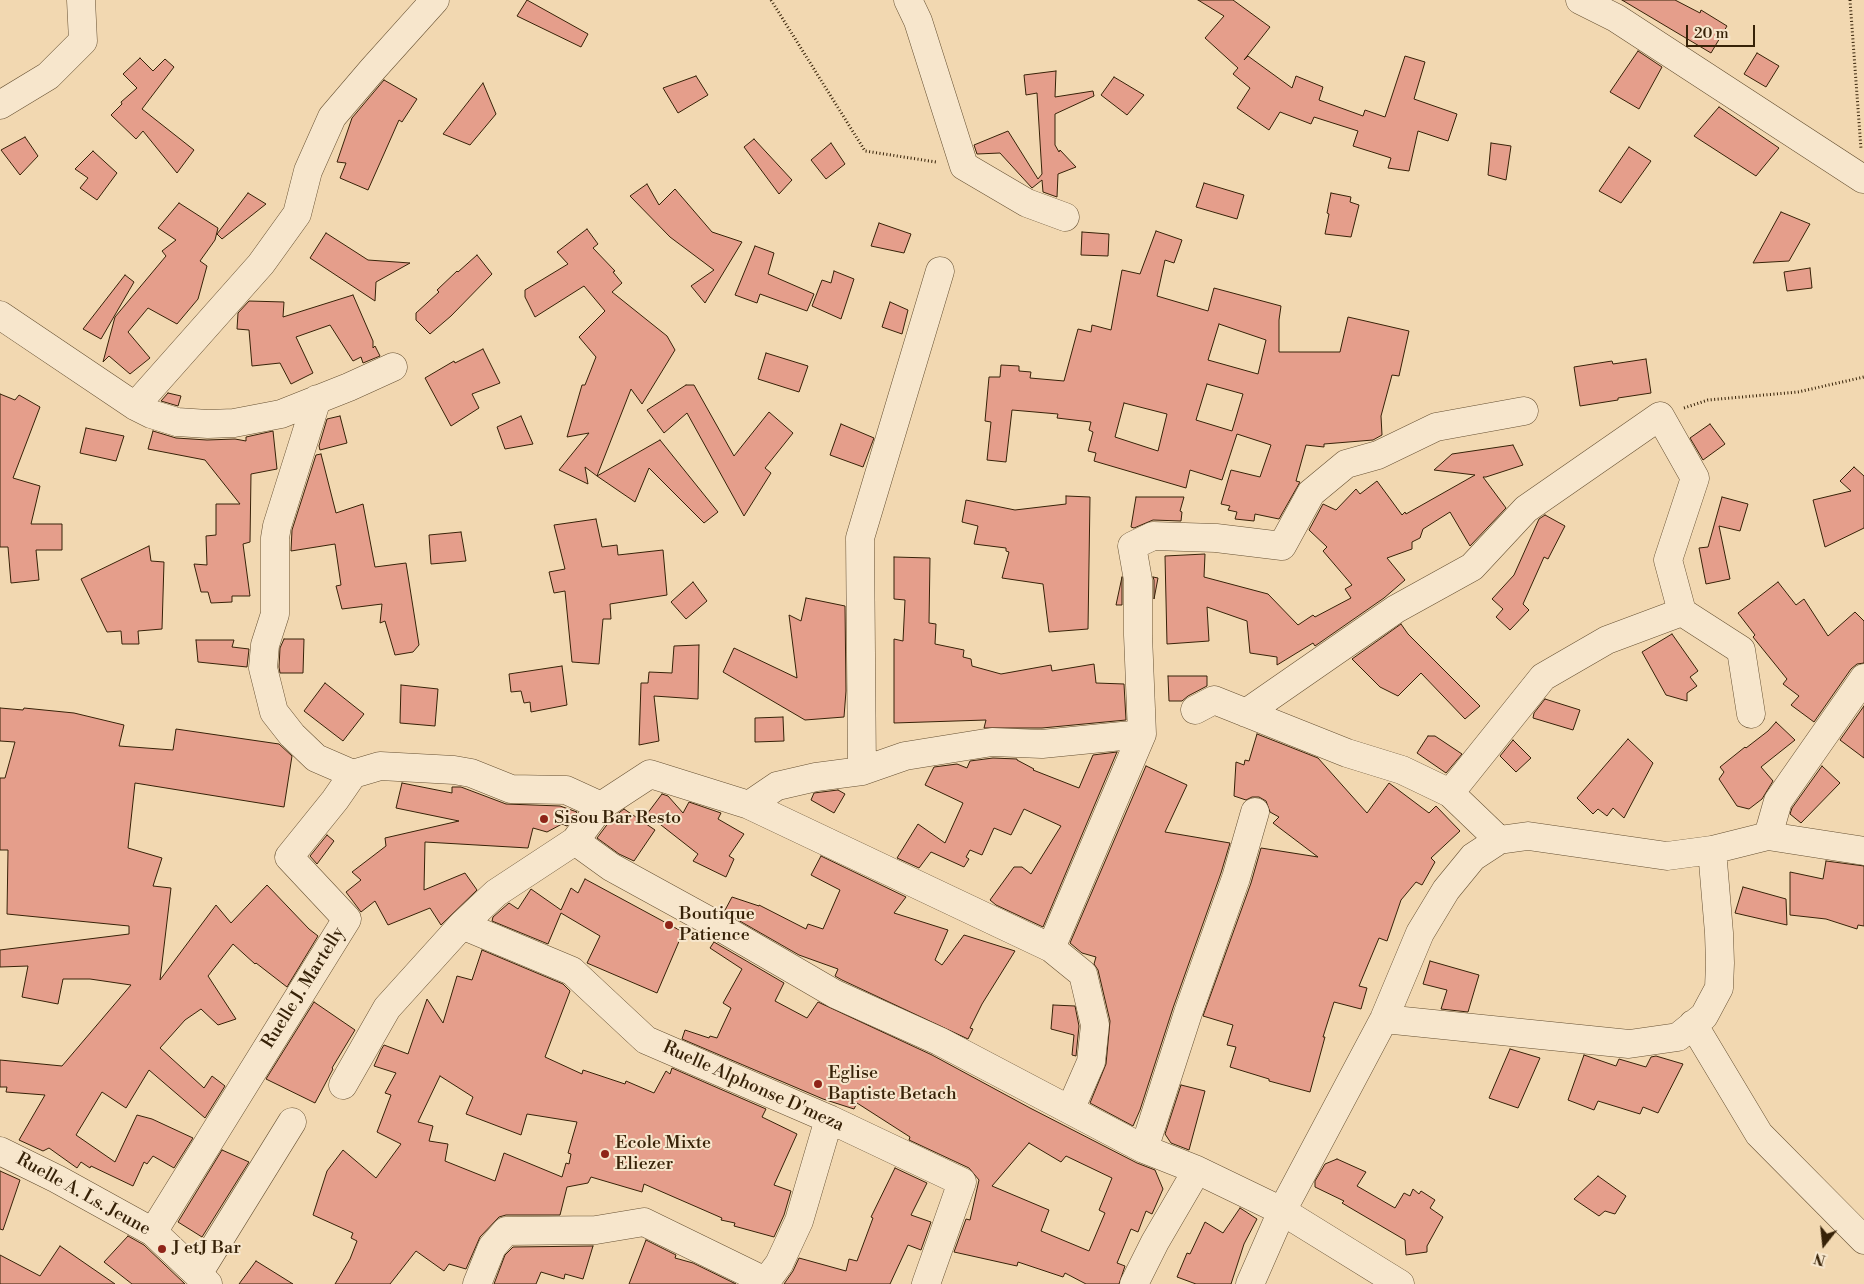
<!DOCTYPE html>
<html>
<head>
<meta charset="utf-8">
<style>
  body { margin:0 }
  #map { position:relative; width:1864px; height:1284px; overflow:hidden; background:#f2d8b1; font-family:"Libre Bodoni",serif }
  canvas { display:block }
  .north { position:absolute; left:1799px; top:1219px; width:50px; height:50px; -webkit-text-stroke:4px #f7e6cc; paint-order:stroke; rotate:196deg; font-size:14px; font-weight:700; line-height:20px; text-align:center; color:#372208 }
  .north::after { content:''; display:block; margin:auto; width:18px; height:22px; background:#372208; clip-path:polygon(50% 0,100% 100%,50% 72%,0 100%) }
  .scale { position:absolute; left:1686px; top:25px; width:69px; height:22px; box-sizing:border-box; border:2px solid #372208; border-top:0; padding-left:6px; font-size:15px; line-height:18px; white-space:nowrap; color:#372208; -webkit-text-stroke:4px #f7e6cc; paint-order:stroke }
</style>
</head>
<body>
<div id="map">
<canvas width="1864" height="1284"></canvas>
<div class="north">N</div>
<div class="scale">20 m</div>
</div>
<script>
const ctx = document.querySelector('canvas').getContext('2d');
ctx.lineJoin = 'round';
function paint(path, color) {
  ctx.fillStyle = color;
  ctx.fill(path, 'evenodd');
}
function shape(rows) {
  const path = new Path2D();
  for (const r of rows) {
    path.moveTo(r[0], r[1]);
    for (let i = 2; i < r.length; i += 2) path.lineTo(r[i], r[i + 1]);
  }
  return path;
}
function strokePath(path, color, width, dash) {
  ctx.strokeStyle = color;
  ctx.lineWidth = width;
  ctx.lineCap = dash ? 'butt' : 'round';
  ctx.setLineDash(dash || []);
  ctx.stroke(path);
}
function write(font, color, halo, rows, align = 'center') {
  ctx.font = font + ' "Libre Bodoni",serif';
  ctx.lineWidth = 4;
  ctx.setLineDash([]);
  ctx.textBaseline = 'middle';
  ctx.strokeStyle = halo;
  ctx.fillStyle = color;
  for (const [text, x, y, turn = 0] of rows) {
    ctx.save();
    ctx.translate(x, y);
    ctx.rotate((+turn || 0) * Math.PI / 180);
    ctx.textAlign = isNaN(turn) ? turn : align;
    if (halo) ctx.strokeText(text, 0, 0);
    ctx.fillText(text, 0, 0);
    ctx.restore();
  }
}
const building = shape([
  [527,0,588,34,581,47,517,16,527,0],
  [1198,0,1233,0,1270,27,1244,60,1248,56,1292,88,1296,76,1323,87,1319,100,1363,116,1365,110,1385,117,1405,56,1425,62,1414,99,1457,114,1448,141,1418,131,1409,171,1388,168,1391,158,1353,146,1358,131,1314,117,1311,124,1280,112,1269,130,1237,108,1250,88,1233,74,1238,68,1205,38,1224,16,1198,0],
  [1622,0,1675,0,1700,13,1701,10,1727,26,1711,53,1622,0],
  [1638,51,1662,67,1639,109,1610,92,1638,51],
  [1757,53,1779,66,1766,87,1744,74,1757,53],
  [140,58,153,71,165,59,174,67,142,109,194,150,177,173,143,131,136,139,111,115,122,104,121,102,137,88,123,74,140,58],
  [1056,71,1055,97,1093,91,1094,96,1055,114,1055,145,1059,152,1060,150,1076,167,1058,174,1057,197,1043,192,1042,180,1032,188,1000,153,977,154,974,145,1008,131,1038,179,1042,174,1037,93,1026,95,1024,75,1056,71],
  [696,76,708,95,678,113,663,88,696,76],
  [1114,77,1144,95,1127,115,1101,95,1114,77],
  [384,80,417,99,402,122,399,120,368,190,340,178,346,163,337,162,352,118,384,80],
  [483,83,496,114,470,145,443,134,483,83],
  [1719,107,1779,148,1756,176,1694,136,1719,107],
  [25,137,38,156,20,175,1,150,25,137],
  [754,139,792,180,779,194,744,147,754,139],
  [831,143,845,164,826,179,811,160,831,143],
  [1491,143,1511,146,1506,180,1488,175,1491,143],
  [1629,147,1651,161,1621,203,1599,191,1629,147],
  [93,151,117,173,97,200,80,188,88,178,75,169,93,151],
  [1204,183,1244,195,1237,219,1196,207,1204,183],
  [647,184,659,205,675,189,712,232,742,242,705,303,691,286,714,270,670,237,630,196,647,184],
  [248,193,266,204,222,239,217,234,248,193],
  [1331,193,1351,197,1350,202,1359,205,1351,237,1325,234,1329,214,1327,213,1331,193],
  [179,203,218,228,215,240,200,261,207,266,198,299,177,324,148,308,128,332,150,358,130,374,109,356,103,362,115,317,166,256,162,251,176,240,158,228,179,203],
  [1781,212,1810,224,1789,261,1753,263,1781,212],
  [879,223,911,234,904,253,871,246,879,223],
  [587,229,598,244,593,248,615,271,613,272,622,283,612,292,667,336,675,350,642,404,631,389,597,476,585,467,588,484,559,470,589,433,567,437,582,385,585,385,596,357,579,337,605,311,584,286,535,317,525,297,525,290,568,264,557,252,587,229],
  [1156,231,1182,240,1174,263,1165,260,1157,296,1208,311,1214,288,1281,306,1279,320,1279,352,1340,352,1348,317,1409,331,1399,376,1392,375,1381,416,1382,435,1373,440,1324,444,1324,447,1306,445,1296,481,1300,482,1279,519,1255,514,1254,521,1235,519,1237,512,1228,510,1230,506,1221,504,1231,470,1260,477,1271,445,1237,434,1222,480,1190,470,1186,488,1094,461,1096,453,1088,451,1093,432,1089,430,1091,422,1057,418,1058,414,1012,410,1006,462,987,460,991,422,985,421,989,377,1000,377,1001,365,1019,366,1019,371,1031,372,1030,378,1064,381,1078,329,1091,332,1092,325,1111,330,1122,270,1140,274,1156,231],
  [1219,324,1266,340,1258,374,1208,360,1219,324],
  [1207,384,1243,394,1232,431,1196,420,1207,384],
  [1124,403,1167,414,1158,451,1115,437,1124,403],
  [1082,232,1109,234,1108,256,1081,255,1082,232],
  [326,233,368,260,410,263,376,282,375,301,310,258,326,233],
  [755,246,774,253,768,274,814,294,807,311,760,294,757,303,735,295,755,246],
  [477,255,492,274,451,316,430,334,416,320,416,313,439,292,437,290,457,271,458,272,477,255],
  [1810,268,1812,288,1787,291,1784,272,1810,268],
  [834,271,854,279,841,319,812,306,822,280,831,283,834,271],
  [125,275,134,282,101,339,83,329,125,275],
  [353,295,373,341,373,348,375,346,380,356,363,363,361,357,353,361,330,325,296,337,313,373,291,384,280,363,252,366,249,330,237,329,238,313,249,301,284,302,283,317,353,295],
  [890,302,908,310,902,334,882,327,890,302],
  [483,349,500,383,472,394,479,408,451,426,425,378,454,361,455,363,483,349],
  [766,353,808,366,799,392,758,379,766,353],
  [1646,359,1651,393,1618,398,1618,400,1580,406,1574,367,1612,361,1613,364,1646,359],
  [686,385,694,385,734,456,769,412,793,433,765,468,771,473,744,516,687,413,664,433,647,410,686,385],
  [168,393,181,396,178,406,161,401,168,393],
  [0,394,15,400,19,395,40,407,13,478,40,486,31,524,62,524,62,550,36,550,39,580,11,583,8,547,0,547,0,394],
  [340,416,347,443,320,450,319,446,327,419,340,416],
  [521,416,533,444,505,449,497,427,521,416],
  [841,424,874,438,863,467,830,455,841,424],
  [1710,424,1725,444,1703,460,1690,438,1710,424],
  [86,428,124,436,116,461,80,453,86,428],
  [153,431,176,438,207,440,235,439,246,441,246,437,273,431,277,469,251,474,250,542,243,544,250,596,232,596,232,602,211,603,208,592,201,592,194,564,207,565,206,536,216,535,216,504,240,504,205,460,148,449,153,431],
  [660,440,718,512,704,523,649,468,635,502,597,476,660,440],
  [1513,445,1523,465,1486,477,1483,477,1506,508,1470,546,1450,512,1423,529,1420,538,1412,542,1412,549,1387,558,1405,580,1384,598,1315,646,1313,643,1277,665,1277,657,1250,653,1247,621,1207,607,1209,641,1167,644,1165,556,1205,554,1204,577,1268,594,1298,625,1313,615,1315,617,1351,598,1345,589,1352,585,1323,551,1327,547,1309,530,1323,504,1336,510,1356,489,1360,494,1377,481,1402,515,1405,512,1406,514,1475,475,1434,470,1452,454,1513,445],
  [321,454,336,513,363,504,375,567,406,563,419,645,413,652,395,655,385,621,380,623,382,604,342,609,336,586,341,585,335,544,291,551,292,530,316,455,321,454],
  [1854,467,1864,476,1864,528,1825,547,1813,500,1851,491,1840,481,1854,467],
  [1066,496,1090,497,1088,629,1049,632,1043,584,1002,578,1009,552,1006,551,1006,548,974,544,978,526,962,522,966,500,1015,510,1066,504,1066,496],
  [1136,497,1184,497,1180,511,1182,512,1181,521,1153,520,1134,528,1131,527,1136,497],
  [1722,497,1748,504,1740,531,1719,526,1730,579,1706,584,1699,548,1708,547,1722,497],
  [1545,515,1565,526,1548,559,1544,557,1523,604,1529,610,1510,630,1496,617,1503,609,1492,599,1514,575,1539,519,1545,515],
  [596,519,602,547,617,545,618,555,663,550,667,595,610,604,611,619,603,619,599,664,572,662,565,591,554,593,549,572,565,569,554,525,596,519],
  [461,532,466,561,431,564,429,535,461,532],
  [149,546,151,561,164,562,162,629,138,631,139,644,122,644,121,631,107,632,81,579,149,546],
  [894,557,930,558,929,623,936,624,935,644,964,650,963,657,971,659,972,666,1001,674,1051,665,1052,671,1094,664,1096,683,1124,684,1126,720,1042,728,984,728,986,720,894,723,894,639,903,641,905,600,894,599,894,557],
  [1122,577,1122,605,1116,605,1122,577],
  [1153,577,1158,578,1154,599,1154,580,1153,577],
  [693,582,707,601,686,619,671,602,693,582],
  [1778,582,1796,605,1804,599,1828,636,1855,612,1864,621,1864,663,1857,664,1851,669,1814,722,1791,705,1799,696,1783,684,1787,679,1753,637,1755,635,1738,613,1778,582],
  [806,598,845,606,846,691,844,717,805,720,723,672,734,648,797,678,789,615,801,621,806,598],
  [1401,624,1408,634,1480,706,1465,719,1421,673,1398,696,1380,687,1352,659,1401,624],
  [1672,634,1698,671,1690,677,1697,686,1687,693,1687,701,1666,695,1642,652,1672,634],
  [284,639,304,639,303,673,280,673,279,667,280,648,284,639],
  [196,640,234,640,232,647,249,649,247,667,198,662,196,640],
  [699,645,698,699,654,696,659,741,639,745,641,683,648,683,649,672,672,673,674,646,699,645],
  [562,666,567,705,531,712,530,702,524,703,521,691,511,692,509,674,562,666],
  [1168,676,1207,676,1207,686,1188,696,1182,701,1169,701,1168,676],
  [325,683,364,714,343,741,304,711,325,683],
  [401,685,438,689,435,726,400,723,401,685],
  [1545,699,1580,710,1573,730,1533,718,1534,713,1545,699],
  [1864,706,1864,758,1840,740,1864,706],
  [0,708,23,710,24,708,74,713,124,725,119,746,173,750,176,729,279,744,292,756,284,807,135,783,128,848,162,858,153,886,171,888,160,980,216,905,231,923,267,885,309,929,318,936,287,987,256,963,255,964,233,944,208,976,236,1019,218,1025,201,1009,185,1020,160,1048,204,1088,212,1076,225,1086,205,1118,149,1070,126,1108,102,1092,76,1135,115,1162,137,1115,152,1119,193,1138,174,1168,153,1156,147,1164,144,1162,133,1186,91,1166,90,1168,81,1162,77,1168,49,1148,43,1151,19,1140,45,1095,6,1092,7,1087,0,1087,0,1060,62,1066,131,985,90,979,63,979,58,1004,22,997,28,966,0,967,0,950,129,934,129,926,7,914,8,850,0,850,0,778,5,778,15,742,0,741,0,708],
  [783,717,784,741,755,742,755,718,783,717],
  [1776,722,1795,740,1761,767,1773,781,1762,799,1749,809,1737,806,1719,779,1724,772,1720,767,1745,747,1746,748,1768,731,1776,722],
  [1257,734,1318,758,1367,813,1389,783,1429,813,1436,806,1460,831,1431,858,1435,862,1422,885,1416,882,1401,900,1387,941,1379,938,1359,986,1367,988,1361,1009,1334,1002,1323,1037,1325,1037,1310,1092,1269,1081,1269,1079,1230,1067,1236,1047,1227,1045,1233,1025,1203,1016,1251,883,1261,848,1318,857,1273,823,1279,817,1270,812,1266,801,1259,797,1252,797,1246,800,1234,796,1236,762,1244,765,1245,760,1249,761,1257,734],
  [1428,736,1435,736,1462,754,1446,773,1417,753,1428,736],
  [1628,739,1653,763,1624,818,1613,808,1607,816,1598,809,1593,814,1577,798,1628,739],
  [1513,740,1531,758,1516,772,1500,756,1513,740],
  [1117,752,1043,927,996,905,990,900,1014,867,1022,867,1031,874,1061,826,1024,809,1011,835,994,828,982,855,970,850,966,857,969,859,964,867,931,852,919,868,897,858,918,824,945,843,963,803,925,785,934,767,957,764,967,768,970,761,993,758,1017,759,1017,760,1034,769,1033,770,1079,788,1093,755,1117,752],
  [1146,766,1187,785,1165,832,1230,843,1221,873,1173,1008,1140,1110,1133,1126,1090,1103,1106,1064,1110,1021,1098,970,1094,964,1096,957,1082,953,1070,943,1146,766],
  [1822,766,1840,783,1801,823,1790,814,1792,808,1822,766],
  [402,783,452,793,452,787,461,787,506,804,560,806,577,812,567,826,562,824,547,832,533,828,528,848,425,842,424,890,465,873,477,890,441,925,430,908,388,925,375,901,361,912,346,892,361,880,352,872,386,846,385,838,459,821,396,808,402,783],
  [838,790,845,794,834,813,811,800,814,793,838,790],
  [662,794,668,796,683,813,689,802,721,813,718,819,744,834,729,856,734,859,726,877,693,861,698,854,647,814,662,794],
  [624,809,655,830,634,861,619,854,597,838,612,818,624,809],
  [327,835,334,841,317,864,310,856,327,835],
  [821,856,906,897,894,913,948,930,935,960,942,965,964,935,1015,951,982,1004,970,1028,973,1029,968,1039,842,980,835,976,838,969,799,955,724,912,732,897,759,906,759,905,806,929,808,924,823,929,840,890,811,875,821,856],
  [1826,861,1864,866,1864,926,1858,925,1857,929,1826,919,1790,915,1790,872,1823,879,1826,861],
  [585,879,683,932,657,993,587,963,600,936,561,913,548,944,492,921,493,917,509,903,518,909,531,889,561,910,571,888,578,893,585,879],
  [1743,887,1786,899,1787,925,1735,913,1743,887],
  [714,942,784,983,775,1001,807,1018,818,1002,932,1055,1030,1108,1137,1163,1155,1170,1163,1189,1152,1214,1146,1211,1138,1232,1131,1229,1117,1263,1125,1266,1119,1284,1086,1284,1065,1273,1063,1277,1018,1262,1017,1266,954,1252,966,1219,970,1220,979,1180,969,1168,909,1140,910,1137,857,1103,854,1109,823,1099,682,1039,685,1030,709,1038,710,1036,717,1038,731,1008,723,1003,742,969,710,948,714,942],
  [1029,1143,1061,1162,1066,1156,1112,1178,1099,1210,1105,1213,1089,1251,1041,1231,1049,1210,992,1186,1029,1143],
  [482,950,563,984,570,991,545,1057,582,1074,583,1070,625,1084,626,1081,654,1093,666,1071,670,1074,672,1068,766,1109,762,1117,797,1134,774,1185,791,1191,784,1215,774,1237,734,1226,735,1223,721,1220,722,1218,644,1184,642,1192,591,1177,588,1183,567,1187,560,1215,506,1215,499,1217,480,1237,466,1269,449,1264,444,1271,416,1251,390,1284,335,1284,350,1259,357,1241,351,1238,353,1233,313,1215,327,1171,343,1150,376,1178,401,1144,377,1132,391,1095,385,1093,396,1073,374,1066,381,1050,384,1045,408,1054,427,999,443,1023,457,976,472,980,482,950],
  [440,1076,473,1097,466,1114,521,1135,527,1114,577,1122,568,1153,571,1154,569,1164,566,1163,562,1177,504,1153,495,1181,445,1161,448,1144,429,1141,433,1126,418,1122,440,1076],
  [1430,961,1479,975,1468,1012,1441,1009,1447,990,1423,984,1430,961],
  [314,1002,355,1030,332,1068,333,1069,315,1103,266,1079,314,1002],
  [1053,1005,1075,1006,1079,1026,1076,1056,1072,1055,1074,1035,1051,1029,1053,1005],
  [1510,1049,1540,1058,1518,1108,1489,1098,1510,1049],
  [1584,1055,1616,1066,1619,1059,1646,1067,1651,1057,1656,1056,1683,1064,1658,1113,1643,1107,1640,1114,1598,1101,1594,1110,1568,1100,1584,1055],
  [1181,1085,1205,1091,1189,1150,1171,1143,1165,1134,1181,1085],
  [222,1150,249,1162,202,1237,178,1222,222,1150],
  [1337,1159,1366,1172,1357,1186,1395,1208,1404,1193,1410,1196,1413,1189,1419,1194,1421,1191,1435,1200,1430,1208,1443,1217,1427,1246,1427,1252,1406,1255,1405,1240,1342,1203,1344,1201,1315,1187,1315,1181,1325,1164,1337,1159],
  [895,1168,927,1183,911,1215,931,1222,921,1250,908,1245,890,1284,784,1284,793,1271,799,1258,846,1271,849,1259,857,1261,873,1218,871,1217,895,1168],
  [0,1171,20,1180,3,1230,0,1229,0,1171],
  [1598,1176,1626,1196,1615,1214,1605,1211,1599,1216,1574,1199,1598,1176],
  [1240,1208,1257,1219,1244,1244,1231,1284,1196,1284,1177,1277,1187,1253,1190,1254,1205,1222,1223,1233,1240,1208],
  [128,1236,144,1245,185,1284,132,1284,104,1262,128,1236],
  [646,1240,676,1255,675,1258,693,1263,736,1284,629,1284,646,1240],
  [60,1246,115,1284,0,1284,0,1255,40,1276,60,1246],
  [593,1246,583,1279,565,1274,564,1279,541,1272,536,1284,494,1284,505,1255,513,1247,593,1246],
  [256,1261,293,1284,239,1284,256,1261]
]);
paint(building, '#e59e8b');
strokePath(building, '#372208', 1);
const minor = shape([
  [908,0,918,21,964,166,1027,203,1065,217],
  [1580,0,1616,18,1863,179],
  [0,105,48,76,83,41,81,0],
  [0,315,135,406,151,414,177,422,208,424,234,423,281,414,349,387,393,367],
  [317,399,277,526,275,538,275,614,265,645,263,668,274,712,292,735,316,758,353,774],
  [135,406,261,264,297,214,308,171,332,117,373,69,435,0],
  [1195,710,1214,700,1347,753,1402,770,1450,793,1499,840],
  [1246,713,1396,609,1472,567,1526,509,1660,416,1695,478,1668,560,1682,612,1741,650,1751,714],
  [862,771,860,538,940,271],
  [1450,793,1543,677,1607,640,1682,612],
  [749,805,1051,948,1083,974,1095,1025,1091,1062,1070,1110],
  [1768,836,1778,801,1864,678],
  [575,841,611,867,713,923,835,994,939,1041,1144,1149,1197,1170,1282,1211,1400,1284],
  [462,925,572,971,646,1040,829,1119,962,1182,926,1284],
  [1051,948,1142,734,1138,635,1138,580,1132,546,1153,536,1216,538,1282,546,1311,493,1346,464,1378,455,1436,427,1524,411],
  [1384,1019,1629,1044,1678,1037,1704,1016,1719,988,1720,963,1719,933,1712,850],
  [1693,1024,1759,1134,1864,1240],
  [343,1085,387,1008,462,925,496,893,575,841,601,806,650,774,749,805,777,786,816,777,862,771,905,756,992,742,1042,744,1142,734],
  [1144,1149,1188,1013,1236,878,1255,812],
  [0,1151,57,1179,153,1232,208,1284],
  [153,1232,347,919,289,857,335,800,353,774,380,766,454,770,471,773,511,789,566,790,601,806],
  [198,1274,292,1122],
  [477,1284,492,1247,506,1231,596,1230,644,1222,765,1281],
  [764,1284,779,1264,799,1221,829,1119],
  [1134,1284,1155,1242,1197,1170],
  [1250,1284,1282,1211,1384,1019,1420,933,1446,890,1473,857,1499,840,1528,836,1667,856,1712,850,1768,836,1864,851]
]);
strokePath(minor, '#665032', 29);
strokePath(shape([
  [771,0,865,151,936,162],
  [1850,0,1861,149],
  [1684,408,1708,400,1798,392,1864,377]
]), '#372208', 3, [1, 2.5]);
strokePath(minor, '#f7e6cc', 28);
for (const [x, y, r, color] of [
  [544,819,5,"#8f2418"],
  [669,925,5,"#8f2418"],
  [818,1084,5,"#8f2418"],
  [605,1154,5,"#8f2418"],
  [162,1249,5,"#8f2418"]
]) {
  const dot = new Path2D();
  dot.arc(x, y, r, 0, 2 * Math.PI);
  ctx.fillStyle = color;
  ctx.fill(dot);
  strokePath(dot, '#f7e6cc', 2);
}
write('18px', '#372208', '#f7e6cc', [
  ["Sisou Bar Resto",554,819],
  ["Boutique",679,915],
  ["Patience",679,936],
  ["Eglise",828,1074],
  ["Baptiste Betach",828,1095],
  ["Ecole Mixte",615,1144],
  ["Eliezer",615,1165],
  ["J etJ Bar",172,1249]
], 'left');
write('18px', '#372208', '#f7e6cc', [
  ["Ruelle J. Martelly",304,988,-58],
  ["Ruelle Alphonse D'meza",753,1087,24],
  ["Ruelle A. Ls. Jeune",83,1195,29]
]);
</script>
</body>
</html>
